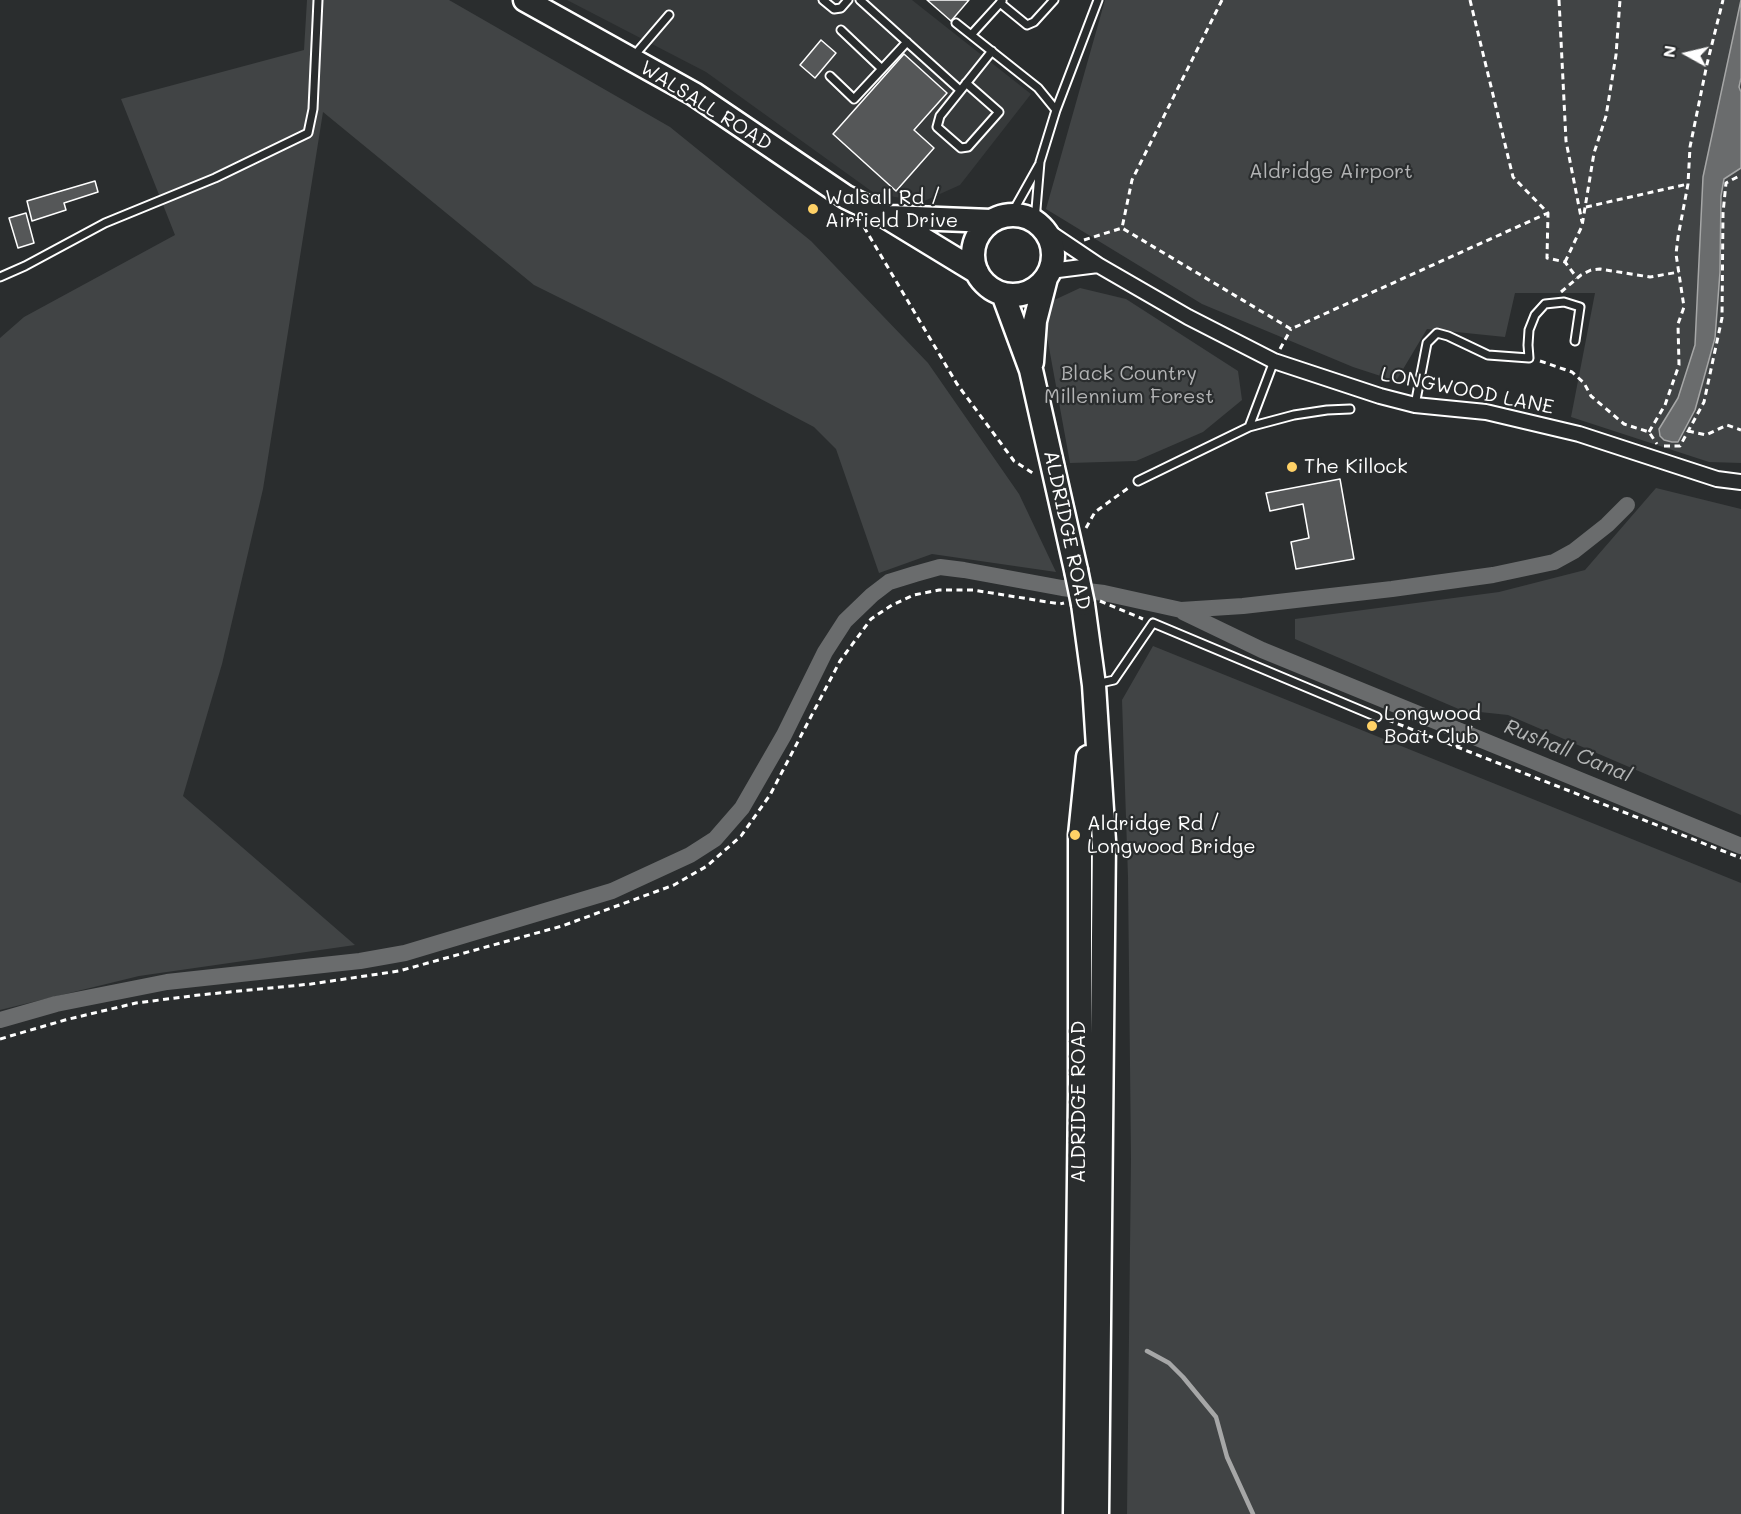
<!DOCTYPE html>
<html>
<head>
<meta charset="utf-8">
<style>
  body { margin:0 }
  #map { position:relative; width:1741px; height:1514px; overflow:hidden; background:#2a2d2e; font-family:Mali,sans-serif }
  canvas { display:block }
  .north { position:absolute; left:1657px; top:24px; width:60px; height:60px; -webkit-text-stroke:4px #2a2d2e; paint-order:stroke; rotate:278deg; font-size:16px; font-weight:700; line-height:24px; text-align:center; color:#fff }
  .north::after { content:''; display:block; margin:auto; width:21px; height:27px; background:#fff; clip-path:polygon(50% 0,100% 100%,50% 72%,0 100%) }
</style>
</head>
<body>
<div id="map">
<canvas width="1741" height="1514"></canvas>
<div class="north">N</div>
</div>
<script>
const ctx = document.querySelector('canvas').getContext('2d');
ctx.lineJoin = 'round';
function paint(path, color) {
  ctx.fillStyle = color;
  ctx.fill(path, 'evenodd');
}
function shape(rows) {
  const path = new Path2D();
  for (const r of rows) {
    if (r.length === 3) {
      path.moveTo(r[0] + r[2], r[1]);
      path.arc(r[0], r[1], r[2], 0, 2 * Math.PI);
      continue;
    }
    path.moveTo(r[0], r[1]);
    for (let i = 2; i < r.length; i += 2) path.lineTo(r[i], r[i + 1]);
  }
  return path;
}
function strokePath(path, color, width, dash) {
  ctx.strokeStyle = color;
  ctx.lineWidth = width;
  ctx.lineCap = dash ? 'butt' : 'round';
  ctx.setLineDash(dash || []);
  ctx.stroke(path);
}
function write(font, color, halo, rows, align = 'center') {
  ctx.font = font + ' Mali,sans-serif';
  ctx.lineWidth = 4.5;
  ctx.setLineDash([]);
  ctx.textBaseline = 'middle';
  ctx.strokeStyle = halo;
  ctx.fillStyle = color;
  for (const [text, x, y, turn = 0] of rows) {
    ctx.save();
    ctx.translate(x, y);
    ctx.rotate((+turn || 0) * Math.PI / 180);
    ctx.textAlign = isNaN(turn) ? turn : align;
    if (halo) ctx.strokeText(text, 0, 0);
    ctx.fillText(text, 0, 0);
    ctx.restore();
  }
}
paint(shape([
  [567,0,912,0,1031,94,960,185,922,202,874,193,706,72]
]), '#373a3b');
paint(shape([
  [307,0,449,0,670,127,811,241,928,363,1019,494,1056,572,932,554,879,573,836,449,814,427,719,377,534,285,323,112,263,489,222,664,183,796,355,945,139,976,0,1010,0,338,24,317,175,235,121,99,304,50],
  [1105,0,1741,0,1741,463,1709,462,1571,417,1595,293,1515,293,1505,337,1427,329,1396,381,1353,367,1202,304,1046,209],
  [1080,288,1126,299,1238,371,1242,400,1203,432,1136,461,1070,463,1046,331,1050,302],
  [1656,488,1741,509,1741,815,1508,715,1461,710,1295,639,1295,619,1499,592,1585,570],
  [1153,646,1741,883,1741,1514,1127,1514,1131,1159,1128,877,1122,700]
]), '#414445');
const water = shape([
  [1741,0,1741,78,1739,87,1741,92,1741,168,1724,179,1721,196,1720,272,1715,338,1695,410,1678,442,1672,442,1664,440,1660,436,1659,429,1678,398,1695,345,1703,177,1741,0]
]);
paint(water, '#6a6c6d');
strokePath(water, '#a6a7a7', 1.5);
strokePath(shape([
  [1147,1351,1169,1363,1183,1377,1216,1417,1227,1457,1253,1514]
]), '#a6a7a7', 4.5);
strokePath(shape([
  [1183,612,1262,650,1741,846],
  [0,1020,56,1004,167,982,360,961,405,953,612,891,690,855,715,839,742,808,784,735,825,652,845,621,872,595,889,582,915,574,940,567,964,570,1062,588,1104,593,1181,610,1243,606,1392,589,1493,575,1554,562,1574,551,1607,525,1627,505]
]), '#6a6c6d', 16);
const building = shape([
  [927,0,969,0,951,21,927,0],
  [821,40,836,53,815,78,800,65,821,40],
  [904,54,947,93,914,130,934,148,896,191,833,134,904,54],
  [95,181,98,192,64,203,66,210,32,221,27,201,95,181],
  [26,213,34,243,18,248,9,218,26,213],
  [1340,479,1354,559,1296,569,1291,542,1309,538,1303,504,1270,511,1266,493,1340,479]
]);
paint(building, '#555758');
strokePath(building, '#fff', 1.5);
const service = shape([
  [823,0,834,9,841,8,848,0],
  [860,0,960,90],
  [1000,3,1027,25,1034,22,1054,0],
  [956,23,1038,88,1056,110],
  [841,30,882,69],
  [971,35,1002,1],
  [633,57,669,15],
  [830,76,854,99,907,42],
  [966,83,999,112,968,147,961,148,937,127,940,116,992,51],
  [1011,215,1039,165],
  [1035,221,1040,162,1056,110,1098,0],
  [0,277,25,266,105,223,215,178,308,133,313,109,318,0],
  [1415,405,1427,343,1437,333,1448,336,1488,355,1529,358,1528,345,1529,330,1535,315,1545,304,1564,302,1580,307,1575,341],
  [1249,427,1274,361],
  [1138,481,1249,427,1294,415,1327,410,1350,409],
  [1096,684,1114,680,1153,623,1377,717]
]);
const minor = shape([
  [1043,228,1098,265,1188,317,1274,361,1380,396,1415,405,1486,412,1579,434,1717,479,1741,482],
  [1050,271,1098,265]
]);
const primary = shape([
  [525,0,694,94,846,197,885,216,977,272],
  [1013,255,40],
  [889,217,991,221],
  [1003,294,1031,370,1076,570],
  [1032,362,1035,321,1046,278],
  [1083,604,1094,685,1104,841,1097,1514],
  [1075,1514,1080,1095,1080,835,1088,757]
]);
strokePath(service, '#fff', 11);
strokePath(minor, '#fff', 18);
strokePath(primary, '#fff', 27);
strokePath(shape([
  [1222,0,1132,180,1122,228,1291,329,1548,213],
  [1470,0,1513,177,1548,213,1547,258,1565,262,1577,278],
  [1559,0,1566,141,1582,222],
  [1586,207,1688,184],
  [864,227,957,384,1014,461,1034,474],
  [1084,240,1122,228],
  [1565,262,1582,226,1594,153,1606,116,1616,55,1620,0],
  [1561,292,1581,275,1591,270,1600,269,1650,277,1679,272],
  [1280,349,1291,329],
  [1540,361,1572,372,1584,383,1591,396,1624,424,1649,432,1657,444],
  [1688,431,1706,435,1727,425,1741,430],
  [1649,432,1665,405,1679,365,1678,324,1684,307,1676,254,1678,237,1688,184,1690,147,1707,64,1723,0],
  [1664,446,1680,446,1704,402,1722,318,1723,213,1726,183,1741,175],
  [1086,528,1095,512,1131,486],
  [1100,601,1143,619],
  [1388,720,1741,858],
  [1456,747,1465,740,1472,724],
  [0,1039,65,1020,136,1003,199,995,311,984,399,971,562,926,674,885,707,866,741,836,770,795,840,661,871,619,892,605,914,595,939,590,973,590,1060,604,1064,603]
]), '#fff', 3, [6, 4.5]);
strokePath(service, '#2a2d2e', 7);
strokePath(minor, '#2a2d2e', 14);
strokePath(primary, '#2a2d2e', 22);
const primaryBridge = shape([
  [1076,570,1083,604]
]);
strokePath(primaryBridge, '#fff', 27, []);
strokePath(primaryBridge, '#2a2d2e', 22);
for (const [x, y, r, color] of [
  [813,209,6,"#ffd166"],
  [1292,467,6,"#ffd166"],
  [1372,726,6,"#ffd166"],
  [1075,835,6,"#ffd166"]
]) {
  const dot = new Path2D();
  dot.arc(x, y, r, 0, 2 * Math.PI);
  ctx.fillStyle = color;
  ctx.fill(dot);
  strokePath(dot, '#2a2d2e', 2);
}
write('20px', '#fff', '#2a2d2e', [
  ["WALSALL ROAD",706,106,32],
  ["LONGWOOD LANE",1467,391,11],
  ["ALDRIDGE ROAD",1067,530,78],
  ["ALDRIDGE ROAD",1079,1102,-90]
]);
write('20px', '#b3b4b5', '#2a2d2e', [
  ["Aldridge Airport",1331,172],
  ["Black Country",1129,374],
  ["Millennium Forest",1129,397]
]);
write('20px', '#fff', '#2a2d2e', [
  ["Walsall Rd /",825,198],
  ["Airfield Drive",825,221],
  ["The Killock",1304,467],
  ["Longwood",1384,714],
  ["Boat Club",1384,737],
  ["Aldridge Rd /",1087,824],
  ["Longwood Bridge",1087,847]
], 'left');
write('italic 21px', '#b4b6b6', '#2a2d2e', [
  ["Rushall Canal",1568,751,22]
]);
</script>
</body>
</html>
